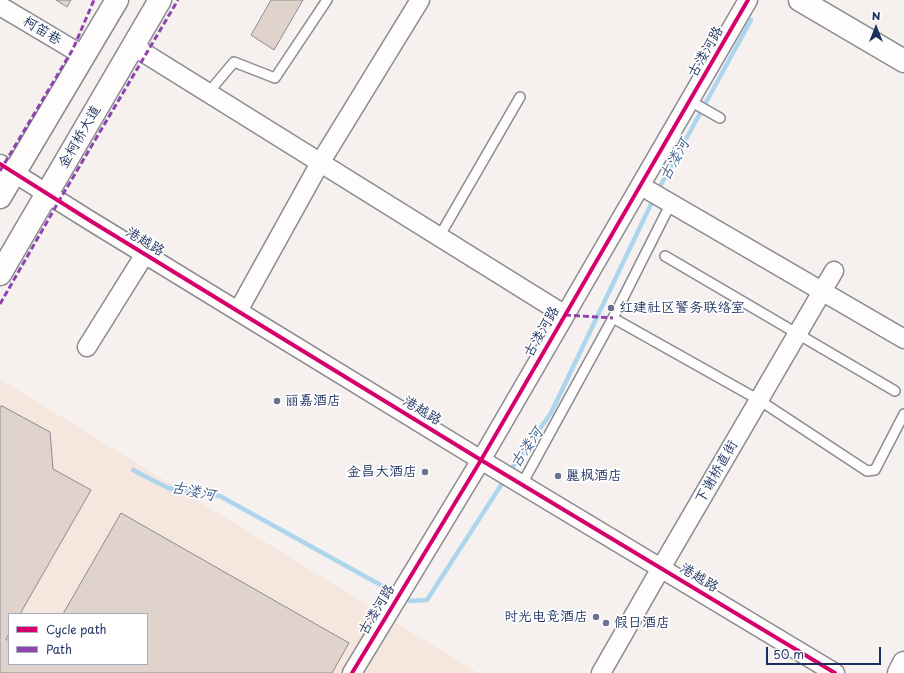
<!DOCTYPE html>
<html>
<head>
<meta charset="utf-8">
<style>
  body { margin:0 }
  #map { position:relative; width:904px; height:673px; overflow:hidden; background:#f6f1ee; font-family:"Playpen Sans",sans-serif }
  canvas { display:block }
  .legend { position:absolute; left:8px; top:613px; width:140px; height:52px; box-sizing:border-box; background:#fff; border:1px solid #a4acbf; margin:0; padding:5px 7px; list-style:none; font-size:12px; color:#1b2f5e }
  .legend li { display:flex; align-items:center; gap:8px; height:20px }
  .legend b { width:20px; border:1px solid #a4acbf }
  .north { position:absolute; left:856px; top:8px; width:40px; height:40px; -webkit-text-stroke:3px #fff; paint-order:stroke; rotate:0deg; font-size:11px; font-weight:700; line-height:16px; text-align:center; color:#1b2f5e }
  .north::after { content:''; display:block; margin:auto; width:14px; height:18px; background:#1b2f5e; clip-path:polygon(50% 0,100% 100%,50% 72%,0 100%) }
  .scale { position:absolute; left:766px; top:647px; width:115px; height:18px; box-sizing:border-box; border:2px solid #1b2f5e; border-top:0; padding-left:5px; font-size:12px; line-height:14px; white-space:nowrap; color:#1b2f5e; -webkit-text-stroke:3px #fff; paint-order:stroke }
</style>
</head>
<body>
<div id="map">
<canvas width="904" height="673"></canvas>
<ul class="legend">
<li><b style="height:5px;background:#d6006c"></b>Cycle path</li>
<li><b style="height:5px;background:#8e44ad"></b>Path</li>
</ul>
<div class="north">N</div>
<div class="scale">50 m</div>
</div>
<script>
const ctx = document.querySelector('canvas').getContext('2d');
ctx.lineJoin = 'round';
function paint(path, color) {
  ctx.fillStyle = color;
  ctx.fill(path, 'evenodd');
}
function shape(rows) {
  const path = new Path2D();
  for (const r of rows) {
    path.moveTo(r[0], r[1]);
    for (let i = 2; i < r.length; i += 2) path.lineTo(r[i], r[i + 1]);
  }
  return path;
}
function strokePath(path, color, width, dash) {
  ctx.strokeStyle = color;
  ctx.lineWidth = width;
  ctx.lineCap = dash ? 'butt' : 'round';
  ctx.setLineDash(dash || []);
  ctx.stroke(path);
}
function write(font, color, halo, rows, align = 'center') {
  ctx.font = font + ' "Playpen Sans","LXGW WenKai TC",sans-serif';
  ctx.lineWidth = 3.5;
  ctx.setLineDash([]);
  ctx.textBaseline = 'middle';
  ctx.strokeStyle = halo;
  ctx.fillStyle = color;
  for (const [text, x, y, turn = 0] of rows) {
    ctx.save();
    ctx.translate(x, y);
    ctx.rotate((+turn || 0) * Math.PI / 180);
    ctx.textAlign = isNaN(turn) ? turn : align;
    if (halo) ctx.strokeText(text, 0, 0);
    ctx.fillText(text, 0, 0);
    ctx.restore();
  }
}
paint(shape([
  [0,379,478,673,0,673],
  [9,614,147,614,147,664,9,664]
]), '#f5e7de');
strokePath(shape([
  [657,192,751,20],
  [133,470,168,488,220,496,395,593],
  [509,472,551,413,654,198],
  [402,597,410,601,427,600,505,479]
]), '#add6ee', 4.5);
const building = shape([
  [56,0,71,0,67,7,56,0],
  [271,0,303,0,274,50,251,35,271,0],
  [2,406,50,432,53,469,91,490,20,614,9,614,9,634,6,639,9,641,9,664,147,664,147,614,63,614,121,513,349,643,332,673,0,673,0,407,2,406]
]);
paint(building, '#dfd3cc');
strokePath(building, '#8a8b93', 1);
const lane = shape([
  [208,93,234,62,275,78,327,0],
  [690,101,720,118],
  [439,237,520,97],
  [665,256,895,391],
  [613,318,759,400,867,471,875,470,904,414],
  [522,484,613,318,671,203]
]);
const street = shape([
  [0,6,84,56],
  [133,46,565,315],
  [0,164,89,220,481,460,835,673],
  [641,186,904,339],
  [238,311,320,163,420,0],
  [87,347,145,254],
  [352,673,481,460,748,0],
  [601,673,661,568,834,271]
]);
const secondary = shape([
  [800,0,904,61],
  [899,673,904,663]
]);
const primary = shape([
  [0,197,117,0],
  [0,274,160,0]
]);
strokePath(lane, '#8a8b93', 12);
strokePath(street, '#8a8b93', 21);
strokePath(secondary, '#8a8b93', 25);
strokePath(primary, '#8a8b93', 25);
strokePath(lane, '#fefdfc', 9);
strokePath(street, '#fefdfc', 18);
strokePath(secondary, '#fefdfc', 22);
strokePath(primary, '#fefdfc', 22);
strokePath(shape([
  [0,171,73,49,94,0],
  [0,304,59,201,178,0],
  [565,315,613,318]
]), '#8e44ad', 3, [6, 3]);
strokePath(shape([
  [0,164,89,220,481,460,835,673],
  [352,673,481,460,748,0]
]), '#d6006c', 4);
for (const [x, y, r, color] of [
  [611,308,4,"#687390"],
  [277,401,4,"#687390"],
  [425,472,4,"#687390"],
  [558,476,4,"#687390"],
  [596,617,4,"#687390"],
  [606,623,4,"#687390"]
]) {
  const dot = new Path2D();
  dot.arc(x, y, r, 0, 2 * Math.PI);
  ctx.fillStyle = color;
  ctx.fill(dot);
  strokePath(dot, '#fff', 1.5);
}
write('14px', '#1b2f5e', '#fff', [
  ["柯笛巷",42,31,31],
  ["古溇河路",706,52,-60],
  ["金柯桥大道",80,137,-60],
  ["港越路",145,242,31],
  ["古溇河路",542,332,-60],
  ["港越路",422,411,31],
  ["下谢桥直街",717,472,-60],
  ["港越路",699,578,31],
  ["古溇河路",377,610,-59]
]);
write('14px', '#1b2f5e', '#fff', [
  ["红建社区警务联络室",619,308],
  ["丽嘉酒店",285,401],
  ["金昌大酒店",417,472,"right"],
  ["麗枫酒店",566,476],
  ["时光电竞酒店",588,617,"right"],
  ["假日酒店",614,623]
], 'left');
write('italic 15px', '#3e5e89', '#fff', [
  ["古溇河",675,160,-61],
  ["古溇河",527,448,-55],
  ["古溇河",193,492,11]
]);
</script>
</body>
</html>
